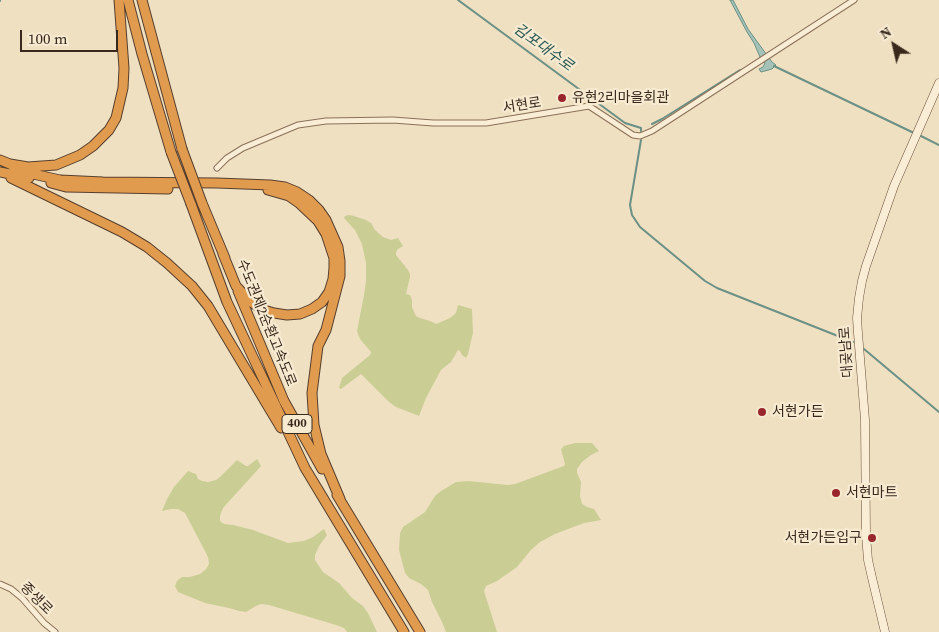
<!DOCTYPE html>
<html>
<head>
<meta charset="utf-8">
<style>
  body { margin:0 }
  #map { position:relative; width:939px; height:632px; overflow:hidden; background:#efe0c2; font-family:"Source Serif 4",serif }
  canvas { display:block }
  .north { position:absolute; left:869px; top:20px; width:50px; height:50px; -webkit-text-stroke:4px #f6ead1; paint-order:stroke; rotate:325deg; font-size:14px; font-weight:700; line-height:20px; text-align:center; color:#39291d }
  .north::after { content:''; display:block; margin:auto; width:18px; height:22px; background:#39291d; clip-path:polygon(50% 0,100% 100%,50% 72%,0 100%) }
  .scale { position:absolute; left:20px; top:30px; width:98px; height:22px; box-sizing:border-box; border:2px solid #39291d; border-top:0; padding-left:6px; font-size:15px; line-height:18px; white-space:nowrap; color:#39291d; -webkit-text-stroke:4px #f6ead1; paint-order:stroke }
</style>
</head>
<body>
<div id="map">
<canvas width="939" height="632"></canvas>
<div class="north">N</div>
<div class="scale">100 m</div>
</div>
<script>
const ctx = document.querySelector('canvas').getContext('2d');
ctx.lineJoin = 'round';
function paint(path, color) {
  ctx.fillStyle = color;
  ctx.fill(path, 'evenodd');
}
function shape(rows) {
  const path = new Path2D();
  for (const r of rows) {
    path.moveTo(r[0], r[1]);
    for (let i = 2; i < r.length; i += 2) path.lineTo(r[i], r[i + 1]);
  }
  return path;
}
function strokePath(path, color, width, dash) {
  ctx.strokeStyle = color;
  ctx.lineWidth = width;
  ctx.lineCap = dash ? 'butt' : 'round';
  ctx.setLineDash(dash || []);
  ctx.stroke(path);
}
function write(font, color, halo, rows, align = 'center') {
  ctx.font = font + ' "Source Serif 4","Noto Sans KR",serif';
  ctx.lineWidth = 4.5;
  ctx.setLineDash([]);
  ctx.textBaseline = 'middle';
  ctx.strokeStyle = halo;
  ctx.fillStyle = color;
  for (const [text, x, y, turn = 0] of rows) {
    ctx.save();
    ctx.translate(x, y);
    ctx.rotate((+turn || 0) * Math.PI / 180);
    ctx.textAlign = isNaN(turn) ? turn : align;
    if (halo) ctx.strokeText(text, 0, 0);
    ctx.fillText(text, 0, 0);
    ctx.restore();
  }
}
paint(shape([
  [349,215,354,216,366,220,371,223,375,230,383,237,391,240,398,238,403,246,398,249,396,252,396,255,408,270,410,274,410,277,406,294,410,295,412,300,412,307,416,316,420,318,430,321,436,324,450,318,456,313,458,305,472,309,473,333,468,354,466,358,462,355,460,351,458,350,451,362,441,370,426,398,419,416,396,407,389,402,361,374,341,389,339,388,342,378,370,355,371,352,360,339,357,331,364,295,366,281,366,263,362,244,355,230,344,218,345,216],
  [575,443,592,443,599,451,591,455,582,462,577,469,577,473,581,482,580,496,582,504,587,507,594,509,601,520,584,523,555,534,540,542,531,550,517,567,497,581,486,586,484,591,497,632,446,632,442,622,432,602,428,590,421,584,409,578,405,573,399,550,400,533,403,527,425,512,435,496,441,491,456,482,468,481,508,485,515,484,564,466,565,464,561,449,564,446],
  [257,459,261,466,223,508,220,516,220,521,224,524,233,525,253,530,288,543,304,541,313,537,324,529,327,535,319,546,315,555,315,560,323,572,339,583,352,598,363,606,368,613,377,632,347,632,344,628,336,625,269,605,261,604,256,606,246,612,239,611,229,608,205,603,178,592,175,586,177,581,182,577,190,577,200,574,206,569,209,564,208,557,185,513,178,509,171,509,162,511,167,499,174,487,188,471,196,474,198,479,202,481,208,482,216,480,221,476,237,460,246,466,248,466]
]), '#cace95');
const water = shape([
  [730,0,733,0,748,29,772,62,776,65,772,69,761,72,759,69,763,67,765,63,760,57,754,43,747,32,730,0]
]);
paint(water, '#a4c2b8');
strokePath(water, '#6b9085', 1);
strokePath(shape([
  [458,0,625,123,641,128,641,131],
  [0,1,0,0],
  [774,66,914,133],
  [652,124,662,119,740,70],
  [919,135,939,145],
  [641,140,630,205,632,215,640,227,705,281,717,288,853,342],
  [864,349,939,412]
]), '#6b9085', 2);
const street = shape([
  [217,168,227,158,243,148,298,125,326,121,393,120,433,123,486,123,589,106,627,131,633,135,640,136,652,131,854,0],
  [0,584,11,589,22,598,44,623,55,632]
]);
const secondary = shape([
  [885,632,873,582,868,560,866,535,865,420,858,333,857,318,859,298,862,281,866,266,894,186,939,83]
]);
const highway = shape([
  [128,0,142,54,171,152],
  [142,0,182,149],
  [0,160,10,164,28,167,56,165,80,155,93,146,109,130,116,118,123,88,124,68,119,0],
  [10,164,24,172,60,180,103,182,217,183,270,185,285,187,297,192,309,200,319,210,326,220,338,247,340,261,340,276,326,330,318,346,312,393,314,425,321,454,340,499],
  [0,172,29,178],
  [11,178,122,232,147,247,167,263,192,286,208,306,281,428],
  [51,183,66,187,168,189],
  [202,203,225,258],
  [191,204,227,302,305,468,404,632],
  [223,254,236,286,247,298,254,304,264,310,274,313,287,315,300,314,312,309,322,302,329,292,333,279,334,268,334,258,326,234,318,221,299,203,289,196,268,190],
  [238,291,284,401,322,469],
  [337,495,420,632]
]);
strokePath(street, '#8a7058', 7);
strokePath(secondary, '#6b513c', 9);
strokePath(highway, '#573f2d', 11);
strokePath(street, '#faedd5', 5);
strokePath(secondary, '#faedd5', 8);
strokePath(highway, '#e19b4f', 9);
const highwayBridge = shape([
  [182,149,202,203],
  [171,152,191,204]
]);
strokePath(highwayBridge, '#573f2d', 11, []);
strokePath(highwayBridge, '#e19b4f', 9);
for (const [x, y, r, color] of [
  [562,98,5,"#9a262d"],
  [762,412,5,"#9a262d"],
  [836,493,5,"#9a262d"],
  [872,538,5,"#9a262d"]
]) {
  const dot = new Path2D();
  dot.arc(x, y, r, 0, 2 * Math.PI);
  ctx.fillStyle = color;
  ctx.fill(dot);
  strokePath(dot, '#f6ead1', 2);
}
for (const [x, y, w] of [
  [297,424,30]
]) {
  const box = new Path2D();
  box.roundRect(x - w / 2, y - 9.5, w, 19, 4);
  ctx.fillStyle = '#f6ead1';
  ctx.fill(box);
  strokePath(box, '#39291d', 1);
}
write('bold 12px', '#39291d', null, [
  ["400",297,424]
]);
write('14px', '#39291d', '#f6ead1', [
  ["유현2리마을회관",572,98],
  ["서현가든",772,412],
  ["서현마트",846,493],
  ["서현가든입구",862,538,"right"]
], 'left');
write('14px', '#39291d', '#f6ead1', [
  ["서현로",522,106,-9],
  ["수도권제2순환고속도로",266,323,68],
  ["대곶남로",847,352,-94],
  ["종생로",36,599,45]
]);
write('italic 15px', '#2c5954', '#f6ead1', [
  ["김포대수로",543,48,36]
]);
</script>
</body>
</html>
